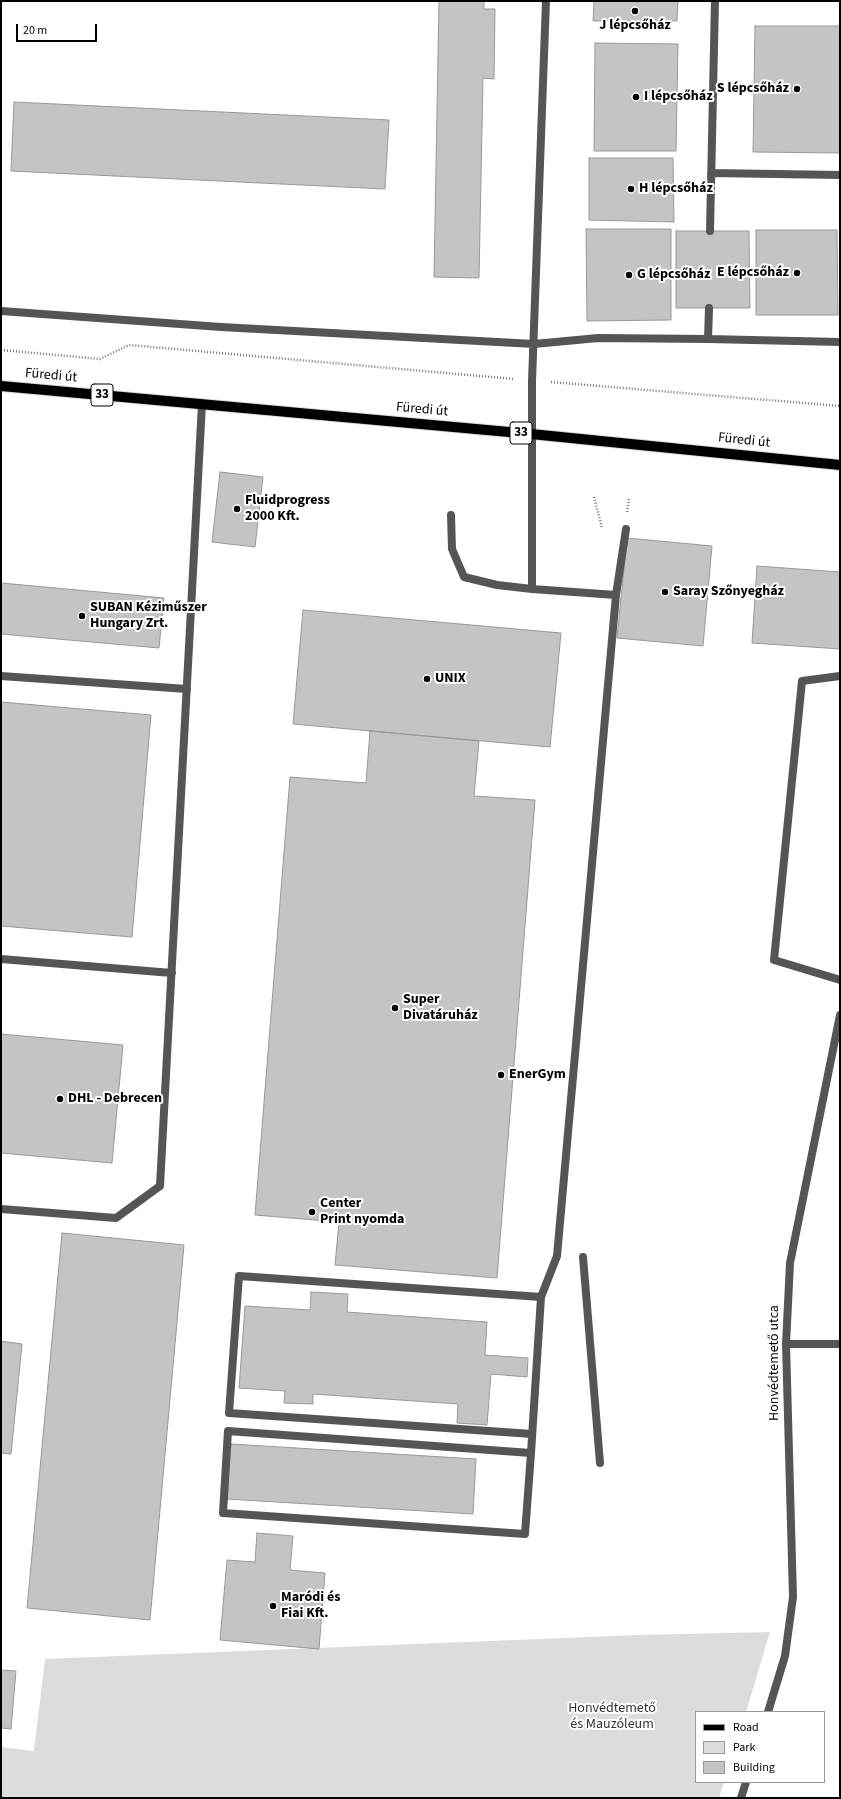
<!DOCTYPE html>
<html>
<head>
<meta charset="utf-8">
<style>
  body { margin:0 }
  #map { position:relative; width:841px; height:1799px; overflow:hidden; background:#fff; font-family:"Source Sans 3",sans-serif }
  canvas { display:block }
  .frame { position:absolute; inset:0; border:2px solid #000; pointer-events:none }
  .legend { position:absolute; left:695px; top:1711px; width:130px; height:72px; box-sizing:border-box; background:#fff; border:1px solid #999; margin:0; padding:5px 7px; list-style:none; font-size:12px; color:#000 }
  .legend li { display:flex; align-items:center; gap:8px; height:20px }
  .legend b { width:20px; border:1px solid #999 }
  .scale { position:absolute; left:16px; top:24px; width:81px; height:18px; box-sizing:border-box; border:2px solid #000; border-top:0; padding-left:5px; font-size:12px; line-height:14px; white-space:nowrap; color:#000; -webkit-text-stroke:3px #fff; paint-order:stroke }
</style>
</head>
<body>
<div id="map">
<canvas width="841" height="1799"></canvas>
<div class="frame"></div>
<ul class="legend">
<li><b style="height:5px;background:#000"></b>Road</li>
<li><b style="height:11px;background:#dcdcdc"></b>Park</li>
<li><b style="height:11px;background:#c4c4c4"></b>Building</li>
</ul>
<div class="scale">20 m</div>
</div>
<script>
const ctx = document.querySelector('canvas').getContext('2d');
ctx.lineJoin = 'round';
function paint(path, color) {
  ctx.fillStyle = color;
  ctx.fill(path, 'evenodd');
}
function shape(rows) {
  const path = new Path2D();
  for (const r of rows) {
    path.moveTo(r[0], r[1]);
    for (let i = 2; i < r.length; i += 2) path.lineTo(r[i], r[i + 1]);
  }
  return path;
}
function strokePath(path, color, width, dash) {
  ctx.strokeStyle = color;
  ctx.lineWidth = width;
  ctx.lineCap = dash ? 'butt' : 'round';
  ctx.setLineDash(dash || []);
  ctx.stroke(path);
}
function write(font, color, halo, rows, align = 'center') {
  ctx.font = font + ' "Source Sans 3",sans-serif';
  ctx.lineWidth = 4;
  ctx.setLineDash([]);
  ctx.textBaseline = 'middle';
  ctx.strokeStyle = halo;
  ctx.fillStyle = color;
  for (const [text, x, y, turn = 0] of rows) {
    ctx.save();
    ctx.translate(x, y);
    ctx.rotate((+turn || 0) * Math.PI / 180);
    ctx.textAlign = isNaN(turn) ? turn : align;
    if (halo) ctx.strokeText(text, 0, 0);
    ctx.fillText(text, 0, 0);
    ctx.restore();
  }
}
paint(shape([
  [770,1632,746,1712,696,1712,696,1782,724,1782,719,1798,1,1798,1,1747,34,1751,45,1659,638,1635]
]), '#dcdcdc');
const building = shape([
  [439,1,484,1,484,9,495,9,494,79,483,78,479,278,434,277,439,1],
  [594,1,678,1,677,21,593,21,594,1],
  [755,26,840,26,840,153,753,152,755,26],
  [595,43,678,44,676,151,594,151,595,43],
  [14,102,389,120,385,189,11,171,14,102],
  [589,158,673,158,674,222,589,220,589,158],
  [586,229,671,229,671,320,587,321,586,229],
  [756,230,837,230,838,315,756,315,756,230],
  [676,231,749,231,750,308,676,308,676,231],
  [220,472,263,477,255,547,212,542,220,472],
  [627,538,712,546,703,646,617,638,627,538],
  [757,566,840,572,840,649,752,643,757,566],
  [1,583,164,598,159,648,1,634,1,583],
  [303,610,561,633,550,747,293,724,303,610],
  [1,702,151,715,132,937,1,926,1,702],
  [370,731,479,741,474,796,535,800,497,1278,335,1265,339,1222,255,1215,290,777,366,783,370,731],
  [1,1034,123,1045,112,1163,1,1153,1,1034],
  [62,1233,184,1245,150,1620,27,1608,62,1233],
  [311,1292,348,1294,347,1312,487,1322,485,1355,528,1358,527,1377,491,1374,487,1425,457,1423,458,1404,313,1394,313,1404,284,1403,285,1391,239,1388,245,1306,310,1310,311,1292],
  [1,1341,22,1344,11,1454,1,1453,1,1341],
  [231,1444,476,1459,473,1514,227,1499,231,1444],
  [257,1533,293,1536,290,1570,325,1573,319,1649,220,1640,227,1560,255,1562,257,1533],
  [1,1670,16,1671,11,1729,1,1728,1,1670]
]);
paint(building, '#c4c4c4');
strokePath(building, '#999', 1);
const primary = shape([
  [1,386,531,434,840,465]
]);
strokePath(primary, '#dbdbdb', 12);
strokePath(shape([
  [1,350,100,359,129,345,514,379],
  [551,382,840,406],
  [594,497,602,528],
  [627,512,629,499]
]), '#777', 2.5, [1, 2]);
strokePath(shape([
  [711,173,840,175],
  [710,231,715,1],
  [1,311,221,327,534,344,598,338,708,339,840,342],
  [708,339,709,308],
  [451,515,452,549,464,577,497,585,532,589],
  [616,595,626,529],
  [1,676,187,689],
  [840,676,802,681,774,960,840,980],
  [1,959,172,973],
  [1,1209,116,1218,160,1186,202,404],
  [583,1257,600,1463],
  [541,1297,557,1256,616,595,532,589,532,381,546,1],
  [786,1344,840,1344],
  [531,1453,228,1431,223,1513,525,1534,531,1453,541,1297,239,1276,229,1413,532,1434]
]), '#555', 8);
strokePath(shape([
  [768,1712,785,1656,793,1597,786,1344,790,1263,840,1015],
  [741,1798,746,1782]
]), '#555', 8);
strokePath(primary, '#000', 10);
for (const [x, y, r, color] of [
  [635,11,4,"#000"],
  [797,89,4,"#000"],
  [636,97,4,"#000"],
  [631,189,4,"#000"],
  [797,273,4,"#000"],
  [629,275,4,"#000"],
  [237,509,4,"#000"],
  [665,592,4,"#000"],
  [82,616,4,"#000"],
  [427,679,4,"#000"],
  [395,1008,4,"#000"],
  [501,1075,4,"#000"],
  [60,1099,4,"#000"],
  [312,1212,4,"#000"],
  [273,1606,4,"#000"]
]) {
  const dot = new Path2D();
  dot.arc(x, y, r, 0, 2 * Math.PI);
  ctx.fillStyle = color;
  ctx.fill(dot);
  strokePath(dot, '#fff', 1.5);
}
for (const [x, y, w] of [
  [102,395,22],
  [521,433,22]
]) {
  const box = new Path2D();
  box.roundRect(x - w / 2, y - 11, w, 22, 3);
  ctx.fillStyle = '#fff';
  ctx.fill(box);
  strokePath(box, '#000', 1);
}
write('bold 13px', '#000', null, [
  ["33",102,395],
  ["33",521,433]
]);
write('bold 14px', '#000', '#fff', [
  ["J lépcsőház",635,26,"center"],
  ["S lépcsőház",789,89,"right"],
  ["I lépcsőház",644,97],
  ["H lépcsőház",639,189],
  ["E lépcsőház",789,273,"right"],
  ["G lépcsőház",637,275],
  ["Fluidprogress",245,501],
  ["2000 Kft.",245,517],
  ["Saray Szőnyegház",673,592],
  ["SUBAN Kéziműszer",90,608],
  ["Hungary Zrt.",90,624],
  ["UNIX",435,679],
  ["Super",403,1000],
  ["Divatáruház",403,1016],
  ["EnerGym",509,1075],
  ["DHL - Debrecen",68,1099],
  ["Center",320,1204],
  ["Print nyomda",320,1220],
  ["Maródi és",281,1598],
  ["Fiai Kft.",281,1614]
], 'left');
write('14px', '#000', '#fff', [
  ["Füredi út",51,376,5],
  ["Füredi út",422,410,5],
  ["Füredi út",744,441,6],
  ["Honvédtemető utca",775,1363,-90]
]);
write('14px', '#333', '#fff', [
  ["Honvédtemető",612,1709],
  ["és Mauzóleum",612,1725]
]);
</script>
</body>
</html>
